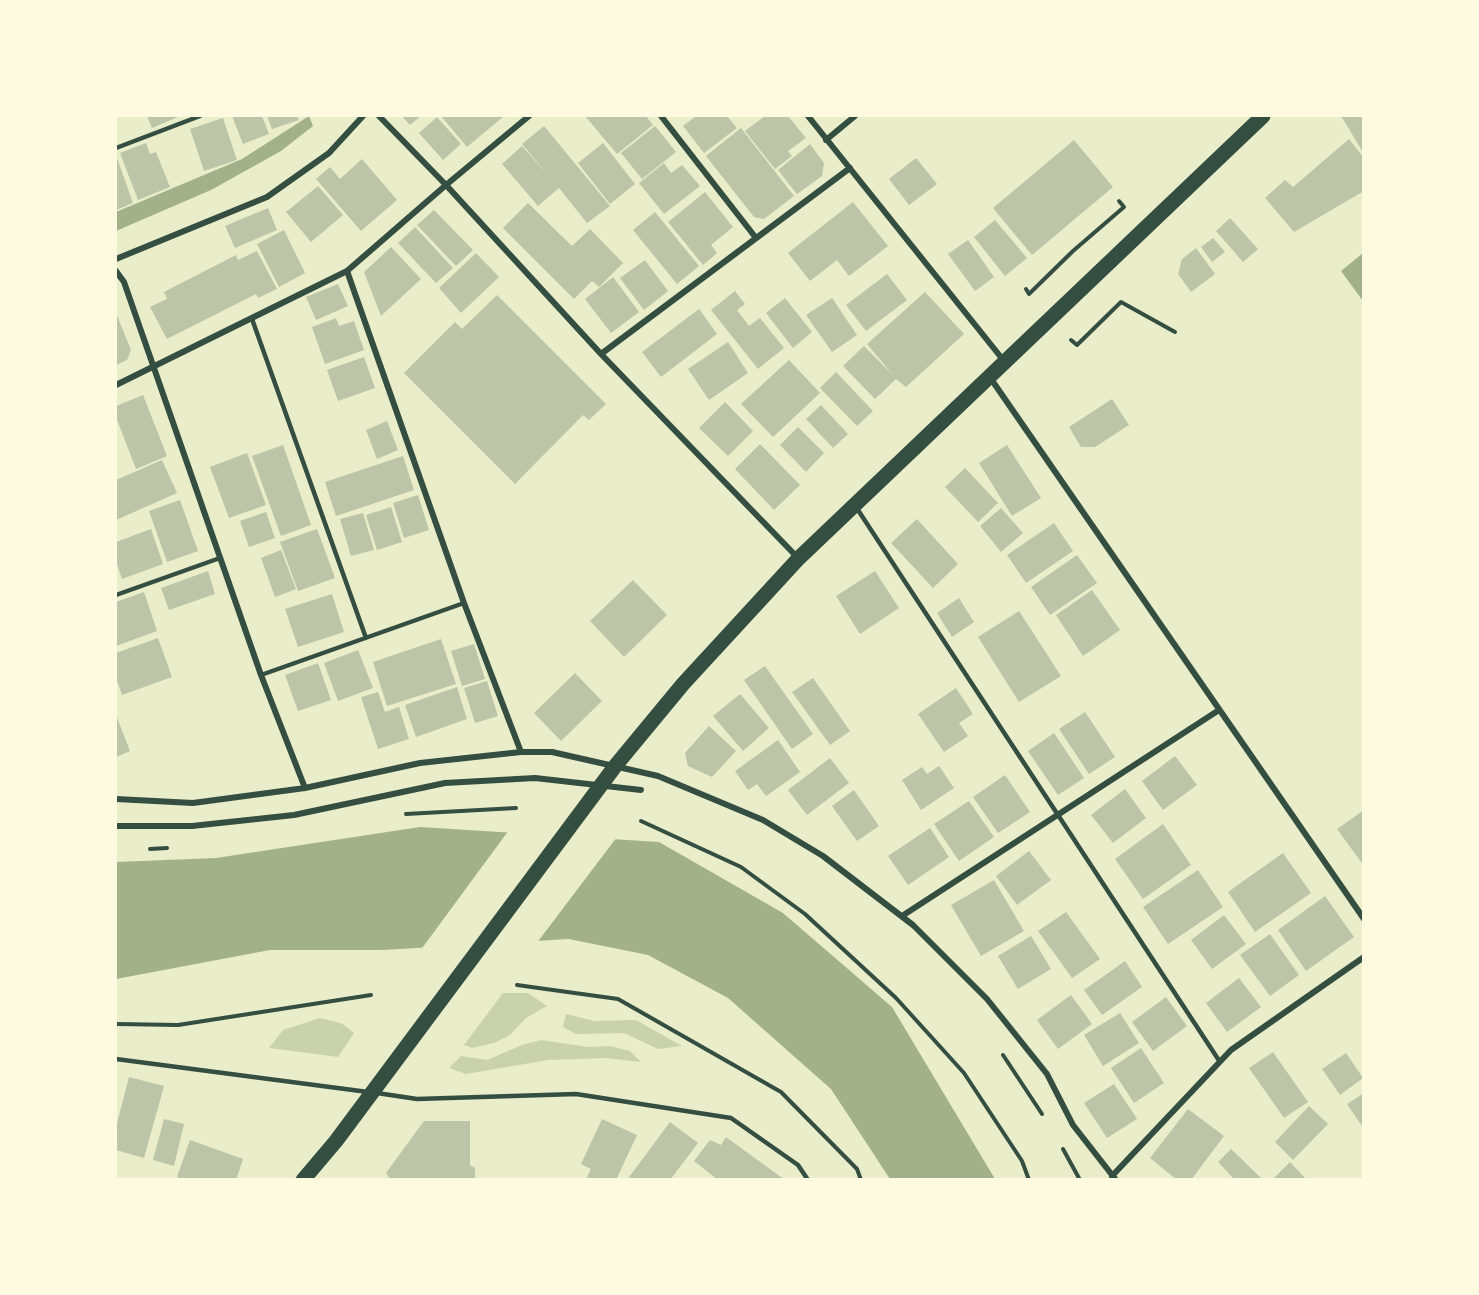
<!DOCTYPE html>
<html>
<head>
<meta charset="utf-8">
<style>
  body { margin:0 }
  #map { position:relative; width:1479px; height:1295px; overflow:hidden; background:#e9edc9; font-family:Overpass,sans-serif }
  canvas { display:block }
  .frame { position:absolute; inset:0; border:117px solid #fefae0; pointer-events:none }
</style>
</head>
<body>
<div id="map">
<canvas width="1479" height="1295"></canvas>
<div class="frame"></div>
</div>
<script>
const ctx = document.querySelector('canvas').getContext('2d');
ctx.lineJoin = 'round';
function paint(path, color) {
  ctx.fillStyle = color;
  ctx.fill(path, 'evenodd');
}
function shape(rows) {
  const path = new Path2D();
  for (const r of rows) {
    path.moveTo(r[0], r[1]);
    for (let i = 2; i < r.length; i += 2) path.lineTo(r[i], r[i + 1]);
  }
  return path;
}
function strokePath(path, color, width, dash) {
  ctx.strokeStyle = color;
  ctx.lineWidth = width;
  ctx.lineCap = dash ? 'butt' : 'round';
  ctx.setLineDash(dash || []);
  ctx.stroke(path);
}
paint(shape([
  [503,993,528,993,547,1006,526,1018,510,1035,494,1043,472,1048,464,1045],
  [566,1014,594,1021,636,1020,682,1046,658,1049,624,1033,576,1034,563,1027],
  [320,1018,341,1023,354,1033,338,1057,269,1048,283,1030],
  [541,1040,588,1047,610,1046,630,1051,641,1062,605,1058,548,1060,466,1074,449,1068,461,1056,487,1060,522,1045]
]), '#cad2ad');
paint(shape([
  [309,116,313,126,281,151,211,190,116,231,116,212,242,159],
  [1363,253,1363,301,1341,271],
  [420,827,659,842,783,913,892,1007,995,1179,890,1179,831,1089,728,998,648,955,569,939,382,950,270,950,116,979,116,862,216,858]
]), '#a3b18a');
paint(shape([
  [509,830,617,837,536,944,420,951]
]), '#e9edc9');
paint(shape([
  [147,116,177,116,178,117,152,128],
  [232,116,262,116,269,134,243,144],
  [267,116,297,116,299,120,272,129],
  [402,116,421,116,410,125],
  [441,116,504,116,467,147],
  [585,116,646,116,653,125,617,154],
  [696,116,727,116,737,128,704,153,683,126],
  [765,116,788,116,806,138,788,151,792,156,775,169,745,131],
  [1341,116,1364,116,1364,154],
  [437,117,461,144,443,160,419,133],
  [223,118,237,160,204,171,190,129],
  [544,126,610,206,587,223,559,188,538,206,502,164,522,146,549,176,522,144],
  [655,126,676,152,642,179,621,153],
  [741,128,794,196,764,219,754,217,706,156],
  [1349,139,1364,158,1364,191,1294,232,1265,198,1285,180,1293,187],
  [1074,140,1113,187,1032,255,993,208],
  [146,143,150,154,156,152,170,187,138,200,120,153],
  [603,143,635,184,610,204,578,163],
  [810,144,824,163,822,176,797,194,778,170],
  [116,155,133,203,116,210],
  [916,158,937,184,909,205,889,179],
  [362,159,397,200,361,231,316,179,330,167,340,179],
  [664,163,671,173,682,165,700,186,664,214,639,183],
  [318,186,343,215,311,242,286,212],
  [705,192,733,227,711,245,717,253,703,265,668,222],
  [853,202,888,246,849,276,837,260,810,281,788,253],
  [528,203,572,246,590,229,623,263,599,287,592,281,574,299,503,228],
  [268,208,277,230,235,248,225,226],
  [434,210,473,250,456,266,417,225],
  [655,212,699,266,677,284,633,230],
  [1230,218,1258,249,1243,262,1216,231],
  [995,220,1027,258,1005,276,974,237],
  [415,227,453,268,436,283,398,243],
  [284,230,305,273,279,287,257,244],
  [1213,238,1225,252,1212,262,1201,247],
  [968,240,994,277,975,291,948,254],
  [391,247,421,279,381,316,364,272],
  [1196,248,1215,274,1191,292,1178,274,1182,259],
  [257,251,277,289,258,298,256,294,167,339,150,307,167,299,164,292,236,255,238,260],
  [476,253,499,277,461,313,439,288],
  [645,260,668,291,644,310,620,278],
  [887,274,907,300,866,331,846,305],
  [613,277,639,312,611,333,585,299],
  [338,284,348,306,316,320,306,297],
  [735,291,745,304,737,310,749,326,760,318,784,348,758,369,711,310],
  [925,292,964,334,906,387,896,379,875,399,843,366,864,346,893,375,867,344],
  [497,295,606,404,589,420,583,415,515,484,404,373,455,322,462,329],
  [785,298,812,332,793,348,766,313],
  [832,298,857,335,832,352,806,315],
  [699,309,717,334,661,377,642,352],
  [116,313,131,350,127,360,116,365],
  [336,318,339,326,354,321,364,350,325,364,312,327],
  [728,342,748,373,709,400,688,369],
  [364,357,375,388,338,401,327,370],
  [789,360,820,393,773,437,741,404],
  [836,372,873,411,857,426,820,388],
  [143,395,167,456,136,469,116,417,116,406],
  [1112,399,1129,425,1095,447,1081,447,1069,427],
  [725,402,753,431,728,456,699,428],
  [821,405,848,434,833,448,806,419],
  [387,421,398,450,377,459,366,430],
  [798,427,824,453,806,472,780,445],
  [760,444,800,485,774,510,735,469],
  [283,445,311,525,281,536,252,456],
  [1007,445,1041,498,1012,516,979,463],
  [247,453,266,505,229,518,210,467],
  [403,456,414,490,336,516,325,482],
  [162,460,177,493,116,520,116,480],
  [965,468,998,503,978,522,945,487],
  [418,495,429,530,404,538,393,503],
  [180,500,198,551,167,562,149,511],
  [391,507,402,542,377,550,366,515],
  [1001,508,1023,533,1001,552,980,526],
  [266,512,275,538,249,547,240,521],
  [363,513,374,550,351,556,340,519],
  [917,519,958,564,933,588,891,543],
  [1054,523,1073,551,1026,583,1007,555],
  [151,529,163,564,122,579,116,561,116,542],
  [317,529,335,578,298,591,280,542],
  [281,550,296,589,275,597,261,558],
  [1077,555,1097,583,1050,615,1031,587],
  [208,571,215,594,169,610,161,588],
  [875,571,899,608,860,634,836,596],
  [633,580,667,615,624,657,590,621],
  [1092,590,1120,630,1083,656,1056,615],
  [144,592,157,631,116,646,116,602],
  [332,594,344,632,298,647,285,609],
  [959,598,974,622,952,637,937,613],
  [1019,611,1061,676,1019,702,978,637],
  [158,638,172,677,122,695,116,678,116,653],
  [441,639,456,684,387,706,373,662],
  [474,644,485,679,462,686,451,651],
  [358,650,373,688,338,701,324,663],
  [318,663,331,700,298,711,285,675],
  [765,666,813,734,792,749,744,680],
  [575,673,602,701,561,741,534,713],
  [813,678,850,731,830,745,792,692],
  [487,681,498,716,475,723,464,688],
  [457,687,467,719,416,737,405,705],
  [956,688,973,714,959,723,968,736,944,752,918,714],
  [378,692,385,712,399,707,409,739,378,749,361,697],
  [740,694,769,728,743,751,713,716],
  [1085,712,1115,757,1089,774,1059,729],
  [116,715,130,751,116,757],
  [709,726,736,751,712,777,688,766,685,753],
  [1054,733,1084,778,1058,795,1028,751],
  [778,740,800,772,766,796,757,784,748,790,735,771],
  [1175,756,1197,785,1163,810,1142,781],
  [830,758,849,783,807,815,788,790],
  [939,766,954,788,921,810,902,780,922,767,927,774],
  [1005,775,1030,812,998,833,973,797],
  [1125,789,1146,818,1113,843,1091,815],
  [854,790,879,826,857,841,832,806],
  [969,801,994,837,959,861,934,824],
  [1364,810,1364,866,1337,829],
  [1163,824,1191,865,1143,899,1115,859],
  [930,828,949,857,908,885,888,856],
  [1029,851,1051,880,1017,905,996,876],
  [1283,853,1311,893,1255,932,1228,892],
  [1198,870,1223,907,1168,944,1143,907],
  [994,880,1024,931,981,956,951,905],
  [1325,896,1354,937,1306,971,1278,930],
  [1066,912,1100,959,1072,978,1038,931],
  [1224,915,1246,944,1212,969,1191,940],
  [1270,934,1299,975,1270,996,1240,955],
  [1031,936,1051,969,1018,989,998,956],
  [1125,961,1142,987,1102,1015,1084,990],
  [1239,978,1261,1007,1227,1032,1206,1003],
  [1071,995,1092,1024,1058,1049,1037,1020],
  [1166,997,1187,1026,1153,1051,1132,1022],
  [1120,1013,1139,1043,1103,1066,1084,1035],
  [1141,1048,1164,1083,1134,1103,1111,1068],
  [1273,1052,1308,1102,1284,1118,1249,1068],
  [1346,1053,1363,1078,1340,1095,1322,1069],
  [129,1077,164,1086,144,1158,116,1150,116,1127],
  [1114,1084,1137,1119,1107,1138,1084,1103],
  [1364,1093,1364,1129,1347,1104],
  [1309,1106,1328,1124,1293,1160,1275,1142],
  [1188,1109,1224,1136,1191,1180,1177,1180,1150,1158],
  [164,1119,184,1124,174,1166,153,1160],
  [602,1119,637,1135,616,1180,586,1180,591,1169,581,1164],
  [424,1121,470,1121,470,1165,475,1168,475,1180,391,1180,386,1173],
  [670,1122,698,1143,670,1180,627,1180],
  [726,1137,785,1180,718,1180,694,1161,710,1140,721,1145],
  [190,1140,243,1159,236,1180,184,1180,177,1177],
  [1231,1149,1263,1180,1235,1180,1218,1162],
  [1290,1162,1307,1180,1272,1180]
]), '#bcc5a7');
strokePath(shape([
  [1026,289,1029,294,1073,251,1124,207,1119,201],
  [1071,340,1077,345,1121,302,1175,332],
  [406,814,516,808],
  [641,821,741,867,805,914,896,998,964,1073,1022,1161,1029,1180],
  [150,849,167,848],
  [517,985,618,999,781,1092,857,1169,861,1180],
  [116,1024,178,1025,371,995],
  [1003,1055,1042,1114],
  [1063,1149,1080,1180]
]), '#344e41', 4);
strokePath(shape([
  [116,148,200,116],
  [252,319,366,638],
  [856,507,1220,1062],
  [116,595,220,558],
  [261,675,464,603],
  [116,1059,368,1092],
  [377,1093,417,1099,576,1094,731,1118,798,1165,808,1180]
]), '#344e41', 4.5);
strokePath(shape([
  [379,116,446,185,529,116],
  [661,116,756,238],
  [808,116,1004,361],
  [826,140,855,116],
  [116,259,267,197,329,153,363,116],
  [116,271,124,282,261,675,305,788],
  [347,271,464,603,521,752],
  [601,354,850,168],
  [989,376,1364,919],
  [116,385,347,271,446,185,601,354,798,558],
  [116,799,193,803,305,788,420,763,521,752,552,752,658,776,763,820,823,856,913,925,987,999,1047,1074,1073,1125,1116,1180],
  [116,826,192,826,294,815,445,783,535,778,641,790],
  [902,916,1219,710],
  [1112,1176,1231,1050,1364,957]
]), '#344e41', 6);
strokePath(shape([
  [303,1180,336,1141,616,765,683,684,799,558,1263,116]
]), '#344e41', 15);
</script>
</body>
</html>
